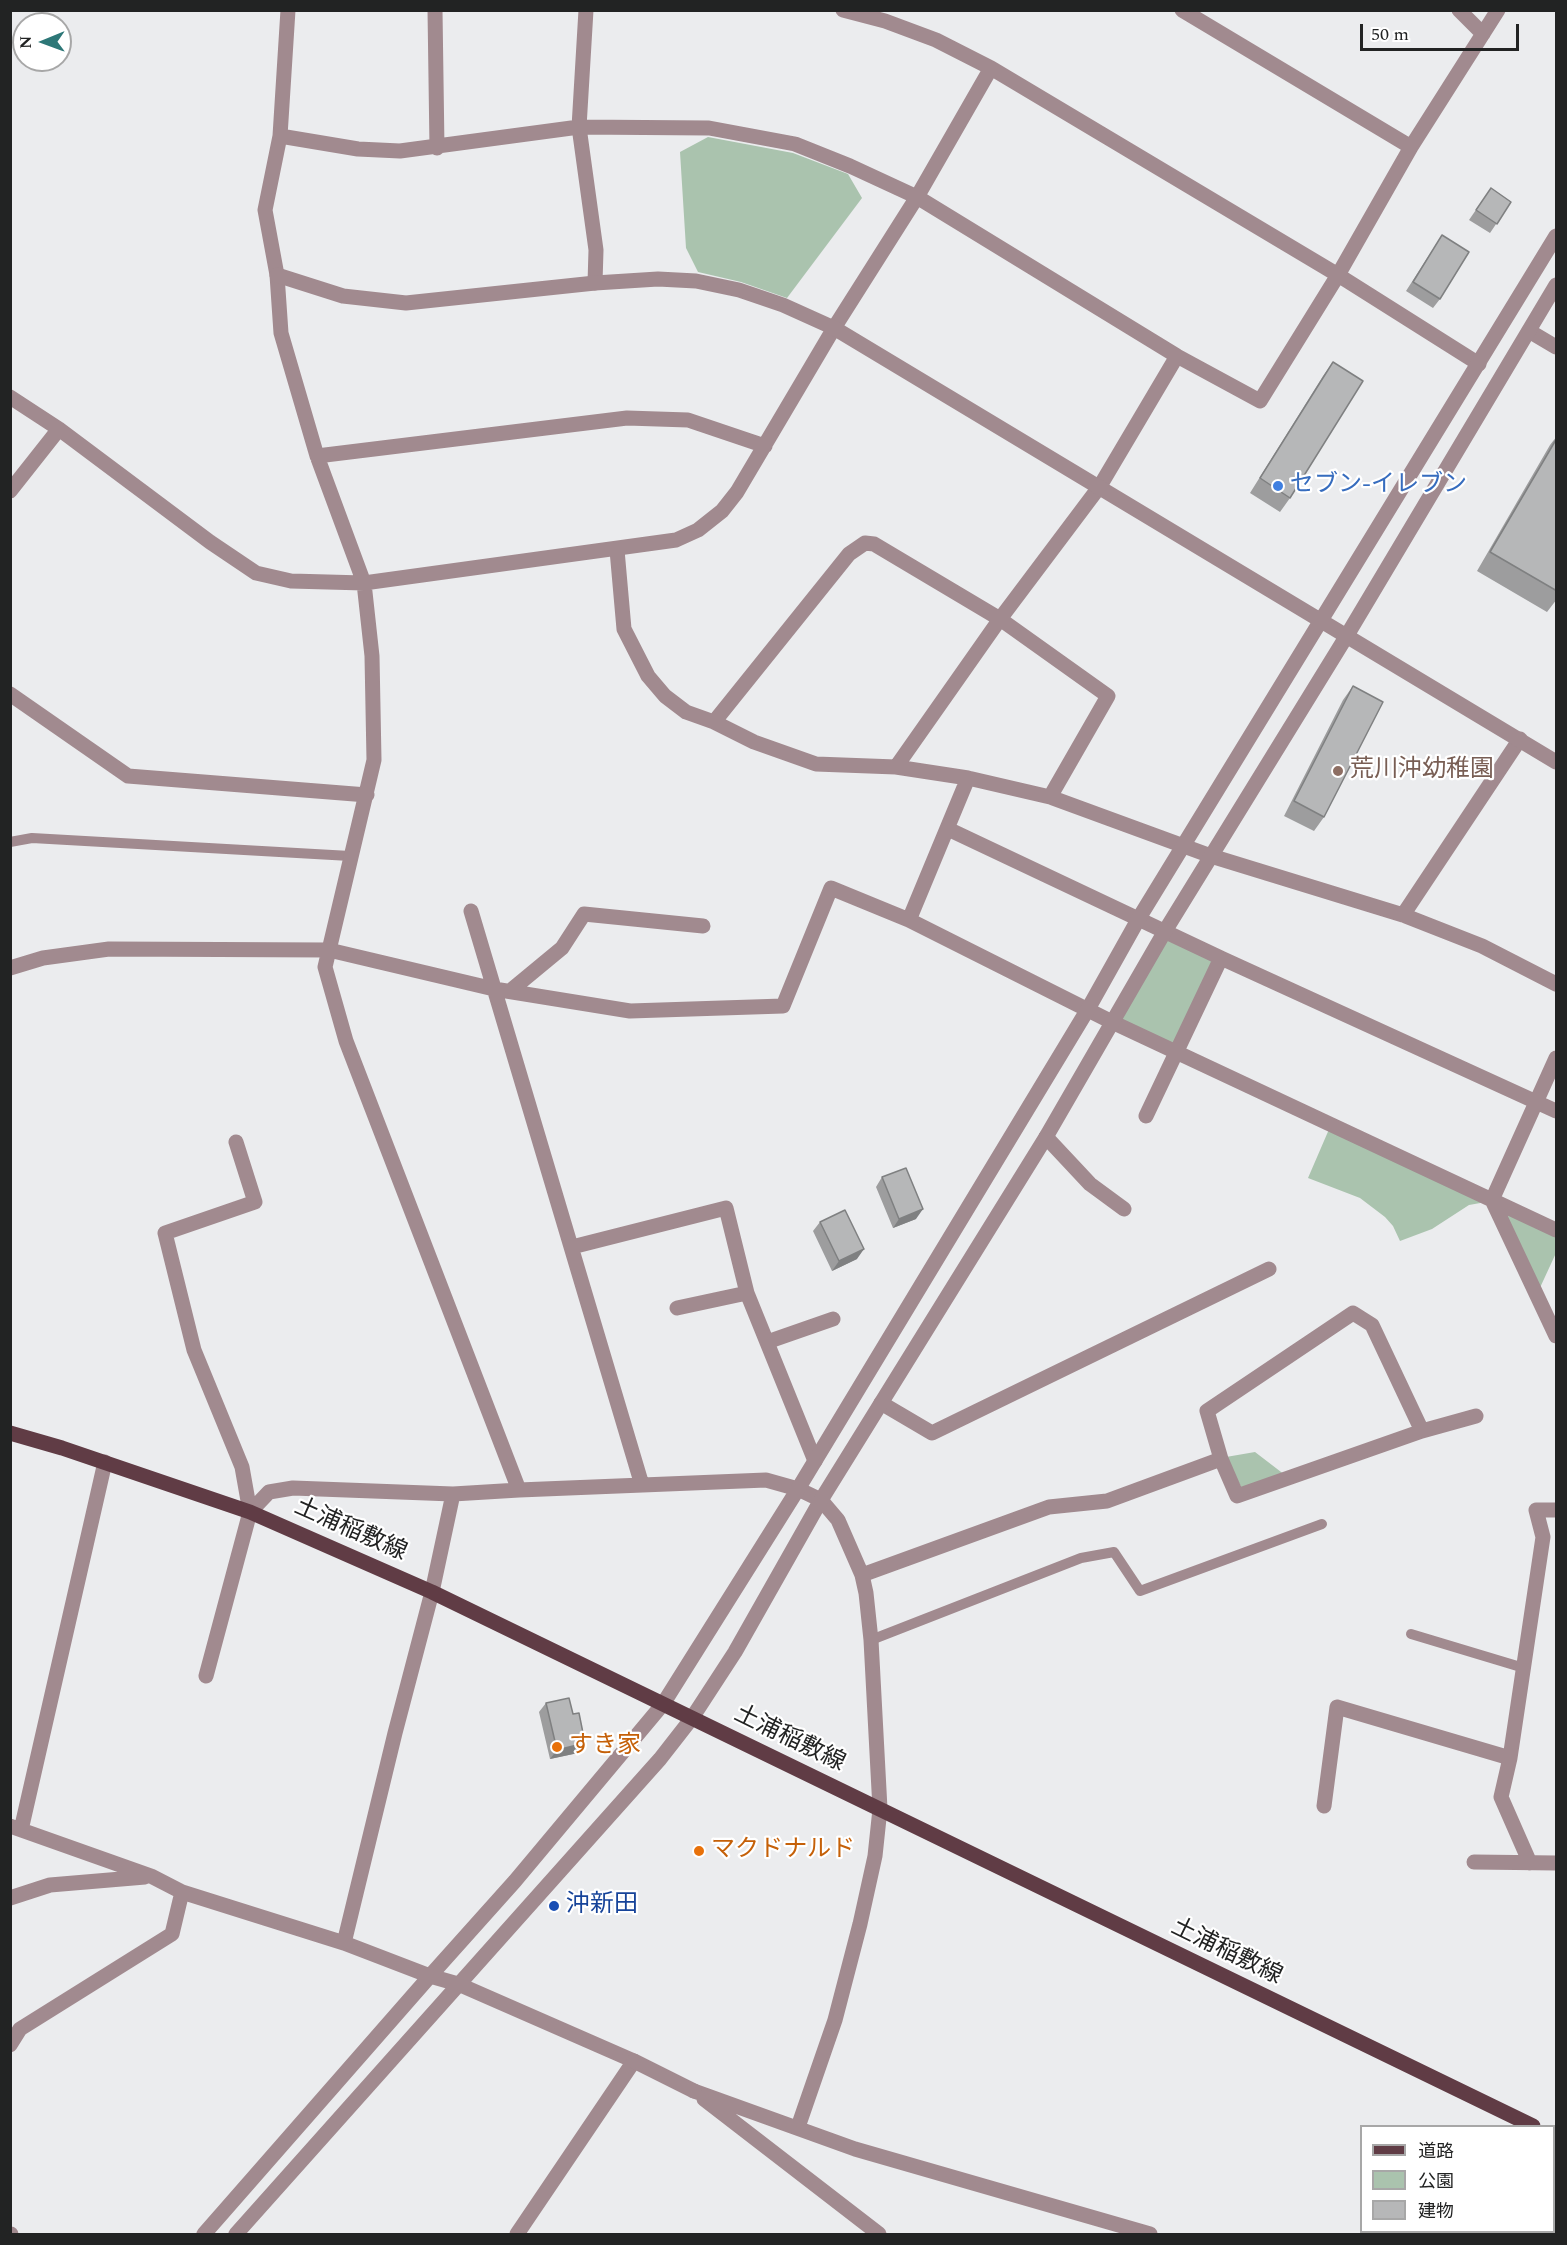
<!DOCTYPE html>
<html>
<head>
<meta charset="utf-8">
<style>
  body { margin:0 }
  #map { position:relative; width:1567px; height:2245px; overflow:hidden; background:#ebecee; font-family:Spectral,"Noto Sans JP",serif }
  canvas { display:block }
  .frame { position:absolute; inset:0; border:12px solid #222323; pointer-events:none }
  .legend { position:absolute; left:1360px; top:2125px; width:195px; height:108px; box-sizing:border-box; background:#fff; border:2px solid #a7a7a7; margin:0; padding:8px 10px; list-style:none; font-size:18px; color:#222323 }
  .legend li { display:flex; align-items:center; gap:12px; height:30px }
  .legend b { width:30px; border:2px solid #a7a7a7 }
  .north { position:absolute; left:12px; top:12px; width:60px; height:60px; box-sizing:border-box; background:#fff; border:2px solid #a7a7a7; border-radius:50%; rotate:269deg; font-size:16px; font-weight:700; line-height:24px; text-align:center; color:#222323 }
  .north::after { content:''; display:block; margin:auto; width:21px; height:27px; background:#2d7777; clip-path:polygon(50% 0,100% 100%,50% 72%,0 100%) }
  .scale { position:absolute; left:1360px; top:24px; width:159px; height:27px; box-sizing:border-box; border:3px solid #222323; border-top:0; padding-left:8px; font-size:18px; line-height:21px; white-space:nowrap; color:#222323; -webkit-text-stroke:4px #fff; paint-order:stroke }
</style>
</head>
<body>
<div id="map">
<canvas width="1567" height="2245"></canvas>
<div class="frame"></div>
<ul class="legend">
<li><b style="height:8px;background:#603c45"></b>道路</li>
<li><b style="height:16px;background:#aac3ae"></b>公園</li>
<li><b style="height:16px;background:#b6b7b8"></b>建物</li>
</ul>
<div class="north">N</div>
<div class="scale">50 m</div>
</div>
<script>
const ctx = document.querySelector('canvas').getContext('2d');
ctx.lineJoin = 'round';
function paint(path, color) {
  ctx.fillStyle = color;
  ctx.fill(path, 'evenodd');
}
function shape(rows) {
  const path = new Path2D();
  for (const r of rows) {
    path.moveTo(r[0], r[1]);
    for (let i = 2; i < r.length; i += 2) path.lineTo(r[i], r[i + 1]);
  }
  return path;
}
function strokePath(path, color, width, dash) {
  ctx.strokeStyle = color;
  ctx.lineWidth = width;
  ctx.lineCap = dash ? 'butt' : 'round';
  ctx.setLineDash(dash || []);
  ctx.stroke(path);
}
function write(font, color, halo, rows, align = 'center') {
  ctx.font = font + ' Spectral,"Noto Sans JP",serif';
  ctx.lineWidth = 4.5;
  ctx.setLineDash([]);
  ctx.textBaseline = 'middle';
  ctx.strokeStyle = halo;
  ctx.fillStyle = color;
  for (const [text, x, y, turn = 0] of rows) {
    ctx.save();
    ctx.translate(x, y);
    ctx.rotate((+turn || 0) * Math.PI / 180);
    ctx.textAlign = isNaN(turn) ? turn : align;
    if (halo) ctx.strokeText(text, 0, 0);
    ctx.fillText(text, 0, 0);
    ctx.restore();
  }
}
paint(shape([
  [708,137,793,153,848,174,862,198,787,298,741,282,698,272,686,248,680,152],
  [1166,937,1216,960,1175,1045,1119,1020],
  [1330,1127,1486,1202,1469,1205,1432,1229,1400,1241,1393,1226,1385,1217,1360,1198,1308,1178],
  [1498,1206,1556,1233,1556,1253,1538,1292],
  [1255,1452,1285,1475,1242,1489,1226,1457]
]), '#aac3ae');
strokePath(shape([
  [10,842,32,838,350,856],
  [1411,1634,1524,1668],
  [871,1640,1081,1558,1114,1552,1140,1591,1322,1524]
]), '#a18a8f', 10);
strokePath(shape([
  [288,10,280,136,265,210,277,275,281,333,317,456,364,583,372,656,374,760,325,967,346,1041,519,1490],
  [435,10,437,148],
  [586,10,579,127,596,250,595,283],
  [843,10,885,21,936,40,991,68,1338,275,1479,364],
  [1182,10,1411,147],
  [1459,10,1483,34],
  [280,136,358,149,400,151,579,127,709,128,795,144,850,166,917,197,1177,356,1260,401,1338,275,1411,147,1498,10],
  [1529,331,1556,347],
  [10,397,59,429,210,542,256,573,291,581,364,583,676,540,698,530,722,511,737,492,834,328,917,197,991,68],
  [317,456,627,418,688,420,765,446],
  [10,491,59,429],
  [617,550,624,629,648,676,665,696,686,712,714,722,754,742,816,764,896,767,968,778,1050,797,1211,856,1403,915,1482,946,1556,984],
  [10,694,128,776,367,795],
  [714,722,849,554,865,543,874,544,1000,619,1108,696,1050,797],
  [896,767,1000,619,1100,486,1177,356],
  [968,778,909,920,1112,1022,1556,1230],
  [948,829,1221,958,1146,1116],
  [471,911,642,1485],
  [1403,915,1520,739],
  [1221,958,1556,1111],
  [10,968,43,958,109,949,329,950,494,989,630,1011,783,1006,831,888,909,920],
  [510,991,562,948,584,914,703,926],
  [1046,1137,1090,1184,1124,1209],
  [1492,1200,1556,1058],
  [1492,1200,1556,1336],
  [572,1247,726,1208,747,1293,815,1461],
  [677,1308,747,1293],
  [767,1342,833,1319],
  [881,1403,932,1433,1269,1269],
  [1422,1431,1476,1416],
  [250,1512,269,1492,293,1488,453,1494,519,1490,766,1480,798,1489,821,1500,838,1520,862,1575,866,1593,871,1640,880,1809,875,1856,860,1924,835,2020,798,2127],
  [862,1575,1049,1507,1107,1501,1221,1459,1207,1411,1353,1313,1372,1325,1422,1431,1237,1496,1221,1459],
  [206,1676,250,1512,242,1467,194,1350,165,1233,255,1202,236,1142],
  [1510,1758,1501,1797,1530,1863],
  [1324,1806,1337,1707,1510,1758,1543,1537,1536,1510,1556,1510],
  [10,1826,151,1876,182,1892,344,1943,430,1976,458,1984,634,2061,517,2234],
  [21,1830,105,1462],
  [1474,1862,1556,1863],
  [10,1898,50,1885,145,1877],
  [344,1943,395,1733,432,1592,453,1494],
  [10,2045,20,2029,172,1934,182,1892],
  [694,2091,855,2149,1150,2234],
  [704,2099,879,2234],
  [1453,2232,1454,2234],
  [10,2234,11,2234]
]), '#a18a8f', 15);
strokePath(shape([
  [277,275,343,296,406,303,595,283,658,279,696,281,739,290,783,305,834,328,1556,762],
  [634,2061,694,2091],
  [204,2234,430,1976,515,1881,663,1704,798,1489,1088,1009,1139,918,1556,236],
  [236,2234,660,1759,692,1718,735,1652,821,1500,1046,1137,1165,931,1346,637,1556,285]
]), '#a18a8f', 15);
strokePath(shape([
  [10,1433,62,1448,250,1512,432,1592,1533,2126],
  [1554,2136,1556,2138]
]), '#603c45', 15);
paint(shape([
  [1491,188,1511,202,1490,233,1469,220],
  [1442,235,1440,299,1433,308,1406,291],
  [1333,362,1290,498,1280,512,1250,493,1323,376],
  [1557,436,1557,599,1547,612,1477,571,1550,445],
  [1353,686,1324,817,1314,831,1284,816,1343,700],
  [882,1177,916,1219,893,1228,876,1187],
  [820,1222,857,1259,832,1271,813,1231],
  [546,1703,578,1753,550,1759,539,1712]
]), '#9d9d9e');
paint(shape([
  [923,1209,916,1219,893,1228,899,1219],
  [864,1249,857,1259,832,1271,839,1261],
  [585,1743,578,1753,550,1759,557,1750]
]), '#7f8081');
const building = shape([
  [1491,188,1511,202,1497,224,1476,210,1491,188],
  [1442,235,1469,252,1440,299,1413,282,1442,235],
  [1333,362,1363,381,1290,498,1260,478,1333,362],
  [1557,438,1557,591,1490,552,1557,438],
  [1353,686,1383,702,1324,817,1294,801,1353,686],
  [906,1168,923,1209,899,1219,882,1177,906,1168],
  [845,1210,864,1249,839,1261,820,1222,845,1210],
  [569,1698,573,1714,579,1713,585,1743,557,1750,546,1703,569,1698]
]);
paint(building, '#b6b7b8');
strokePath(building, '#7f8081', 1.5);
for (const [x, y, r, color] of [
  [1278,486,6,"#3f7fe0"],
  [1338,771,6,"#8d6e63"],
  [557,1747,6,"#e8710a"],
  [699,1851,6,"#e8710a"],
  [554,1906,6,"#1a4fb4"]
]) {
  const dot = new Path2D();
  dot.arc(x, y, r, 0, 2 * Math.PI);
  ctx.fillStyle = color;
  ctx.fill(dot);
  strokePath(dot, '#fff', 2);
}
write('24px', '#366cbe', '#fff', [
  ["セブン-イレブン",1290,486]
], 'left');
write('24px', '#785e54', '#fff', [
  ["荒川沖幼稚園",1350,771]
], 'left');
write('24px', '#222323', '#fff', [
  ["土浦稲敷線",350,1531,24],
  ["土浦稲敷線",789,1740,26],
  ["土浦稲敷線",1226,1953,26]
]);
write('24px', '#c56008', '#fff', [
  ["すき家",569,1747],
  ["マクドナルド",711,1851]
], 'left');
write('24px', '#164399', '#fff', [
  ["沖新田",566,1906]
], 'left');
</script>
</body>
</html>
